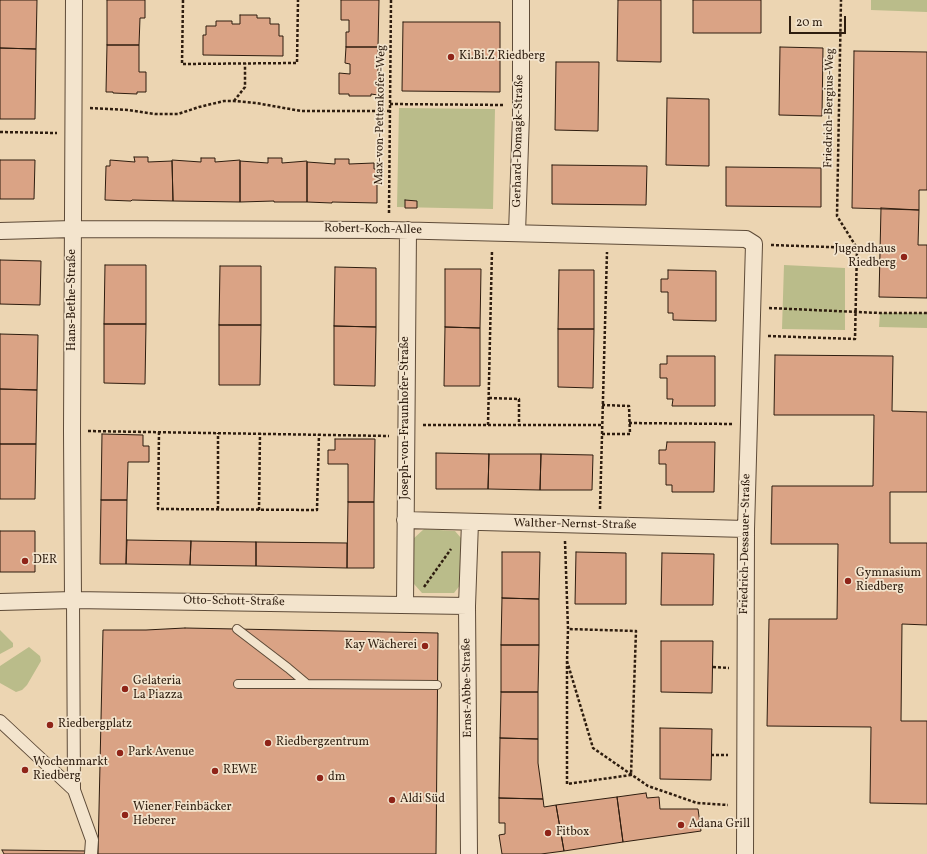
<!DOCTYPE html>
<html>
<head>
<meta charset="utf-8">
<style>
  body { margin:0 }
  #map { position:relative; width:927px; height:854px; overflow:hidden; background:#ecd5b2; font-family:Vollkorn,serif }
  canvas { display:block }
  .scale { position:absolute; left:789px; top:16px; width:57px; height:18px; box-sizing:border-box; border:2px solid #2e1d0f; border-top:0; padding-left:5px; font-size:12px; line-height:14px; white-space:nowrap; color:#2e1d0f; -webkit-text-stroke:3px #f3e4cd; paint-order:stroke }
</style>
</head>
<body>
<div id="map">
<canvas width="927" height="854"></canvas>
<div class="scale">20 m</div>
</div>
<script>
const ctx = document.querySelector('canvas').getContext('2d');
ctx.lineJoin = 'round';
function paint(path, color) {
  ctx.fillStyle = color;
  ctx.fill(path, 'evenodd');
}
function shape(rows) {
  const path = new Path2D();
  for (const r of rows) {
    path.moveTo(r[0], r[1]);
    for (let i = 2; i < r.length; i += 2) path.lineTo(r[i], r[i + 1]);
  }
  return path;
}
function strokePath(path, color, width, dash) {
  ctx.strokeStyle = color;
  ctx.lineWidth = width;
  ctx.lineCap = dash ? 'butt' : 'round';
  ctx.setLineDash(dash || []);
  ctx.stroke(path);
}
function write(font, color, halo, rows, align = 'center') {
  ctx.font = font + ' Vollkorn,serif';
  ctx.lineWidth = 3.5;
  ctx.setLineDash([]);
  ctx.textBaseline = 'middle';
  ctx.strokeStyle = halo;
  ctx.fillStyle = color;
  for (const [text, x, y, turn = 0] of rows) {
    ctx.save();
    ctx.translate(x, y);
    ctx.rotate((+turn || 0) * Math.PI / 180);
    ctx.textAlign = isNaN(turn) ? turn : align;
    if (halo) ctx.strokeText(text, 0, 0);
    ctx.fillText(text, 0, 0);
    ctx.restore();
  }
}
paint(shape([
  [871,0,927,0,927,12,871,10],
  [399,108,495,109,493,209,397,207],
  [784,265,845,268,845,330,782,329],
  [880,313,927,313,927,328,879,327],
  [424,529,455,531,461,538,461,584,454,593,422,593,414,584,413,539],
  [0,630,13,643,13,647,0,654],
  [29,647,40,656,41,661,27,685,22,690,16,692,0,683,0,666]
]), '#babc8a');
const building = shape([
  [0,0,37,0,36,49,0,48,0,0],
  [107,0,145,0,145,18,140,18,139,45,107,45,107,0],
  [341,0,379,0,378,47,346,47,346,32,349,32,349,20,341,20,341,0],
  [618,0,661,0,661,62,617,61,618,0],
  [693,0,761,0,761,33,693,33,693,0],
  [240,15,257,15,257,18,270,18,270,24,279,24,279,36,283,36,283,56,203,55,203,35,206,35,206,26,216,26,216,21,232,21,232,24,240,24,240,15],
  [403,22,500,22,500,92,402,91,403,22],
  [107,45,139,45,139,72,146,72,146,92,137,92,137,94,113,93,113,92,106,92,107,45],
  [346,47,378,47,378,95,371,94,371,96,349,96,349,94,339,94,339,73,350,74,350,64,345,63,346,47],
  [780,47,823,48,822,116,779,115,780,47],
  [0,48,36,49,35,119,0,119,0,48],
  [854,51,927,52,927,190,919,190,919,210,852,208,854,51],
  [556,62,599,62,598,131,555,130,556,62],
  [667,98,709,99,709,166,666,165,667,98],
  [134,157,148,157,148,162,172,161,173,201,132,200,131,201,105,200,106,166,110,166,110,160,135,162,134,157],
  [201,158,215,158,215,162,240,160,240,202,173,201,172,160,201,162,201,158],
  [268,158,282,158,282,163,307,161,307,202,274,202,274,201,240,202,240,161,268,163,268,158],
  [335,159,349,159,349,164,374,163,374,169,377,169,377,203,332,202,332,203,307,202,307,162,335,164,335,159],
  [0,160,35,160,34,199,0,199,0,160],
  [552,165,647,166,646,205,552,204,552,165],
  [726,167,821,168,821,207,726,206,726,167],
  [405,200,417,201,417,208,405,208,405,200],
  [881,208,919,210,918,245,927,245,927,298,879,297,881,208],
  [0,260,41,261,40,305,0,304,0,260],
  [105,265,146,265,146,324,104,324,105,265],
  [220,266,261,266,261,325,219,325,220,266],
  [335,267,376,268,376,327,334,326,335,267],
  [445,269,481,269,480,328,445,327,445,269],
  [559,270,594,270,594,329,558,329,559,270],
  [668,270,716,271,716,321,673,320,673,313,668,313,668,292,661,292,661,279,668,279,668,270],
  [104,324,146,324,145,384,104,383,104,324],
  [219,325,261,325,260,385,219,385,219,325],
  [334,326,376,327,375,386,334,385,334,326],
  [445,327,480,328,480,386,444,386,445,327],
  [558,329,594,329,593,388,558,387,558,329],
  [0,334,38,335,37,390,0,389,0,334],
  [775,355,893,356,892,411,927,412,927,492,890,492,890,543,927,543,927,625,902,624,901,721,927,721,927,804,870,803,871,727,767,726,769,619,837,619,838,544,771,544,772,486,873,486,874,415,774,415,775,355],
  [667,356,715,356,715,406,672,406,673,399,667,399,667,378,660,378,660,364,667,364,667,356],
  [0,389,37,390,36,444,0,444,0,389],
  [102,434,143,435,143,446,149,446,149,462,128,462,127,500,101,500,102,434],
  [335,439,375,439,374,502,348,502,348,464,328,464,328,450,335,450,335,439],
  [667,442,715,442,714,492,672,492,672,485,666,485,666,464,659,464,659,450,666,450,667,442],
  [0,444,36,444,35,499,0,499,0,444],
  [436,453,489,454,488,489,436,489,436,453],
  [489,454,541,454,540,490,488,489,489,454],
  [541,454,593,455,592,490,540,490,541,454],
  [101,500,127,500,126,564,100,564,101,500],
  [348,502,374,502,374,568,347,568,348,502],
  [0,531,35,531,35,572,0,572,0,531],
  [127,540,191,541,190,565,126,564,127,540],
  [191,541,256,542,256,566,190,565,191,541],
  [256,542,347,543,347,568,256,566,256,542],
  [502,552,540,552,539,599,502,598,502,552],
  [576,552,626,553,626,604,575,604,576,552],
  [662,553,714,554,713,605,661,605,662,553],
  [502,598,539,599,539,645,501,645,502,598],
  [185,628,438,633,436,854,98,854,103,630,146,630,185,628],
  [661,641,713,641,712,693,661,692,661,641],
  [501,645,539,645,538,692,501,692,501,645],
  [501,692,538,692,538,739,500,738,501,692],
  [660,728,712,729,711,780,660,779,660,728],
  [500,738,538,739,538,763,543,799,499,798,500,738],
  [646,793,647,798,659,797,660,809,698,809,701,831,623,842,617,797,646,793],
  [617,797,623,842,564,851,556,805,617,797],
  [499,798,543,799,544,807,556,805,564,851,541,854,502,854,499,835,505,834,505,823,499,823,499,798],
  [2,850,89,851,88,854,4,854,2,850]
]);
paint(building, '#daa385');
strokePath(building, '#2e1d0f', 1);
const service = shape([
  [237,629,288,668,307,684,437,685],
  [238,684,307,684]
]);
const pedestrian = shape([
  [73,600,74,790,92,840,91,854],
  [0,721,74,790]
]);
const minor = shape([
  [0,231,73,229,389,230,746,239,754,244,746,529,745,854],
  [517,233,521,115,521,0],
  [405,520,746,529],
  [73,600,72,431,74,0],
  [0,602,73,600,467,606],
  [405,605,408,230],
  [469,854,467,606,470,522]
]);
strokePath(service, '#5e4b38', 10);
strokePath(pedestrian, '#5e4b38', 14);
strokePath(minor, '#5e4b38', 18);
strokePath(shape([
  [183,0,182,64,297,63,298,0],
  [234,101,245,87,245,63],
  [390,104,504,105],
  [90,108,128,110,155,114,178,114,199,107,224,101,234,101,256,103,301,111,390,111],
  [0,132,57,133],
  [389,213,391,0],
  [771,245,857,248],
  [769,308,880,313,927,313],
  [768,336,855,339,857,248,837,216,841,0],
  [489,398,519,399,519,425],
  [629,423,732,424],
  [423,425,602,425],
  [488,425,492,250],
  [88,431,389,436],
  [159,432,158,509,317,510,319,434],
  [602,434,630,434,629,406,602,405],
  [218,509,218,433],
  [600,509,607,252],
  [259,510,260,433],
  [565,541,568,629,567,661,593,748,648,786,697,803,728,805],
  [424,587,451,549],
  [567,661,567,784,631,775,636,631,568,629],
  [713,667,729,668],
  [711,755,728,755]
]), '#2e1d0f', 2.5, [3, 2]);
strokePath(service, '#f3e4cd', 8);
strokePath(pedestrian, '#f3e4cd', 12);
strokePath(minor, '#f3e4cd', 16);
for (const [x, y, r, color] of [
  [451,57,4,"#8f2418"],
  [904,257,4,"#8f2418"],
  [25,561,4,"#8f2418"],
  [848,581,4,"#8f2418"],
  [425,646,4,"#8f2418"],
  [125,689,4,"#8f2418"],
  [50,725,4,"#8f2418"],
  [268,743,4,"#8f2418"],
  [120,753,4,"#8f2418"],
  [25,770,4,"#8f2418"],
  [215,771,4,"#8f2418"],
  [320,778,4,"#8f2418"],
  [392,800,4,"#8f2418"],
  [125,815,4,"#8f2418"],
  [681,825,4,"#8f2418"],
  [548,833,4,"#8f2418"]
]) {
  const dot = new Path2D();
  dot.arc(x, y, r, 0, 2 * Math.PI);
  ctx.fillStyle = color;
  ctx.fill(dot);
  strokePath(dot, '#f3e4cd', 1.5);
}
write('12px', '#2e1d0f', '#f3e4cd', [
  ["Ki.Bi.Z Riedberg",459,57],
  ["Jugendhaus",896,250,"right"],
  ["Riedberg",896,264,"right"],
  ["DER",33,561],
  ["Gymnasium",856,574],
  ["Riedberg",856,588],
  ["Kay Wächerei",417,646,"right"],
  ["Gelateria",133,682],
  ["La Piazza",133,696],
  ["Riedbergplatz",58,725],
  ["Riedbergzentrum",276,743],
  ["Park Avenue",128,753],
  ["Wochenmarkt",33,763],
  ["Riedberg",33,777],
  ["REWE",223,771],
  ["dm",328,778],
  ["Aldi Süd",400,800],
  ["Wiener Feinbäcker",133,808],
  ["Heberer",133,822],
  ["Adana Grill",689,825],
  ["Fitbox",556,833]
], 'left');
write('12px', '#2e1d0f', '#f3e4cd', [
  ["Friedrich-Bergius-Weg",830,108,-89],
  ["Max-von-Pettenkofer-Weg",381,115,-89],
  ["Gerhard-Domagk-Straße",519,141,-89],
  ["Robert-Koch-Allee",373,230,1],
  ["Hans-Bethe-Straße",73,300,-90],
  ["Joseph-von-Fraunhofer-Straße",406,418,-90],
  ["Walther-Nernst-Straße",575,525,1],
  ["Friedrich-Dessauer-Straße",746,544,-89],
  ["Otto-Schott-Straße",234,602,1],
  ["Ernst-Abbe-Straße",468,688,-91]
]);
</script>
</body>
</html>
